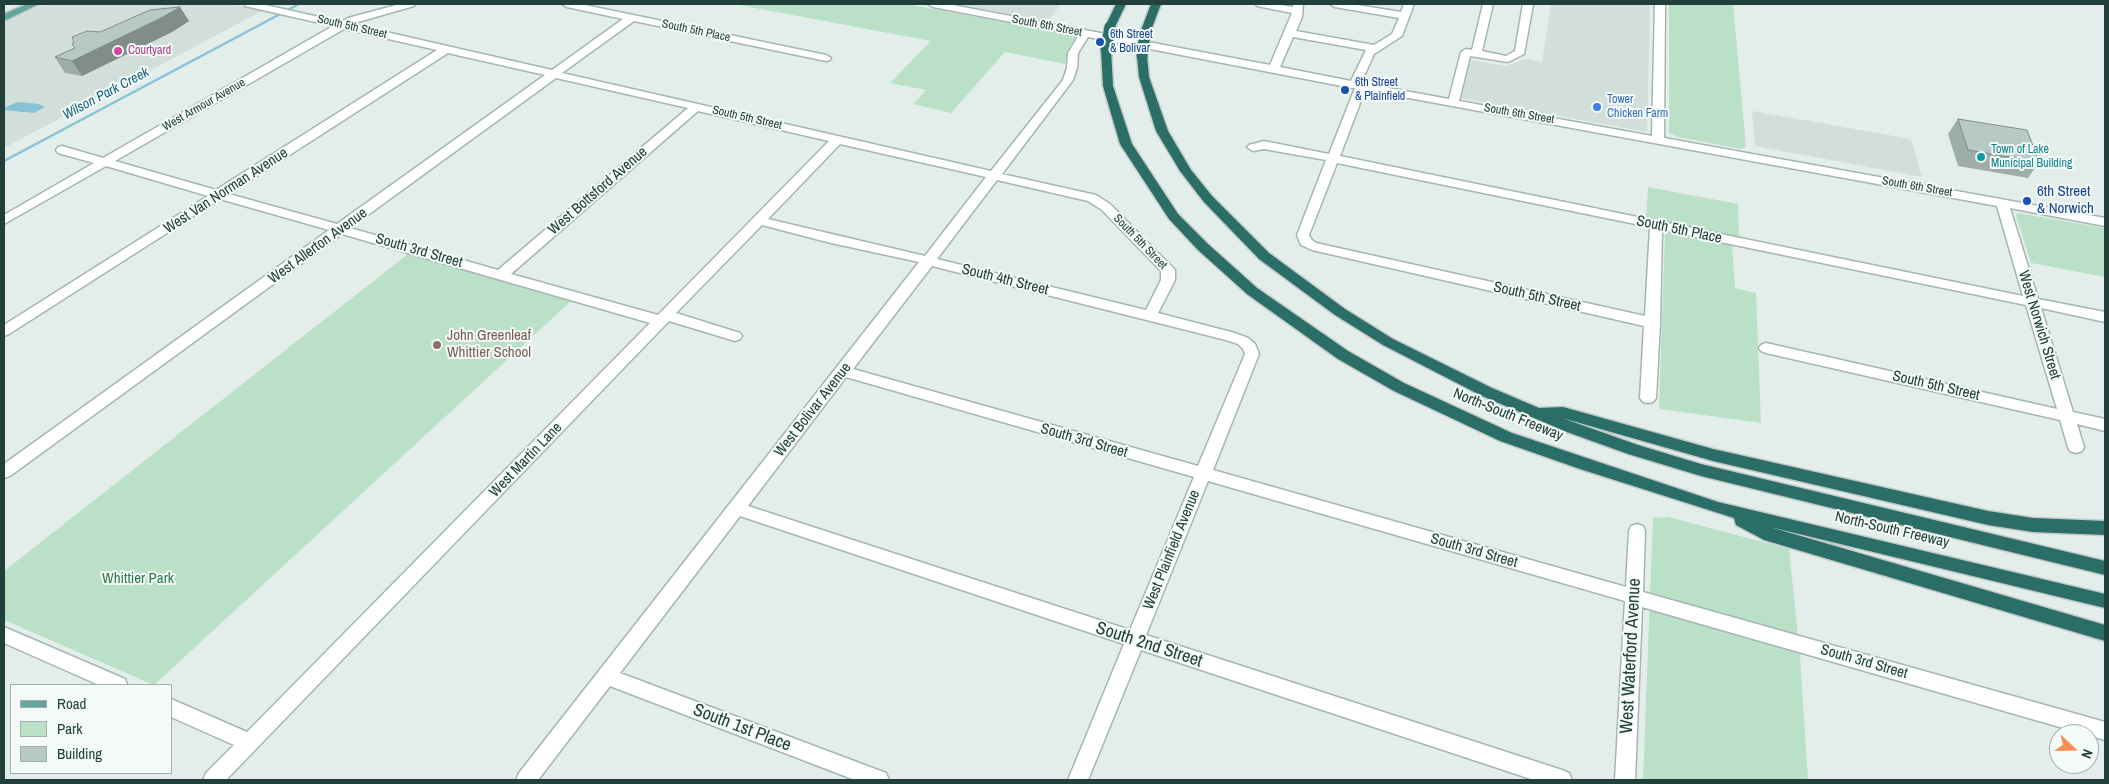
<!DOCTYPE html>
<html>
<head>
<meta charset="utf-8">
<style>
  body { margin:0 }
  #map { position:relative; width:2109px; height:784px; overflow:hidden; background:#e3eeea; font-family:"Archivo Narrow",sans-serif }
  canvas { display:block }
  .frame { position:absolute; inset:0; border:5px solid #21403b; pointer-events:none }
  .legend { position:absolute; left:10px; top:684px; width:162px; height:90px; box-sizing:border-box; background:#f4faf7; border:1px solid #a0b0ac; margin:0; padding:6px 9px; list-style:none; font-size:15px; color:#21403b }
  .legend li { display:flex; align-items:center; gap:10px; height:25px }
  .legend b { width:25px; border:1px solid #a0b0ac }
  .north { position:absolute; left:2049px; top:724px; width:50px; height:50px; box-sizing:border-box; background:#f4faf7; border:1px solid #a0b0ac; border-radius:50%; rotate:111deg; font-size:14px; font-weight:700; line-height:20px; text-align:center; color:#21403b }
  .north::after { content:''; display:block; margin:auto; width:18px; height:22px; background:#fa8e55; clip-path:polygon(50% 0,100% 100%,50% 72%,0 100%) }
</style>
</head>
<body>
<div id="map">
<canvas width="2109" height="784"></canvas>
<div class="frame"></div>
<ul class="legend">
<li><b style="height:6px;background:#65a69c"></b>Road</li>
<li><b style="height:14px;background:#bbe0c8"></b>Park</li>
<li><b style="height:14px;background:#b8c9c3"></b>Building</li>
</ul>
<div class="north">N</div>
</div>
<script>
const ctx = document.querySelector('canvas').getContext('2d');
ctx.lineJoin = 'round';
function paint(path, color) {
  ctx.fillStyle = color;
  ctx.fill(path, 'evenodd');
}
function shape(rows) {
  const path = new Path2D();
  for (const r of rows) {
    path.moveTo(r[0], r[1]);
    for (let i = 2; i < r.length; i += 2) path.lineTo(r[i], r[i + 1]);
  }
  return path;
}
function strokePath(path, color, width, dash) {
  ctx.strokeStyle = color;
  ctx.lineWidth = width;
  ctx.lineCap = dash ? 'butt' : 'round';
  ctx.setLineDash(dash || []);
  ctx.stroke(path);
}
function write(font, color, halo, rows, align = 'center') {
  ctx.font = font + ' "Archivo Narrow",sans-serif';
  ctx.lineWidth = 4;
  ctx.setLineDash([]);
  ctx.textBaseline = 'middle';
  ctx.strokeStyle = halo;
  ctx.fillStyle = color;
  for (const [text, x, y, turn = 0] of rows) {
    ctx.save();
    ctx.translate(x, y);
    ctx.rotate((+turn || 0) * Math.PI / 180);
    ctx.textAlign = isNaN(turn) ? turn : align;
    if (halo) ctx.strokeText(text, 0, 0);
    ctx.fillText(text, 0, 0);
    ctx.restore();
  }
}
paint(shape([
  [44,4,233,4,262,11,4,148,4,22],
  [958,4,1061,4,1048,21],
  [1551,4,1650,4,1647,132,1460,98,1471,60,1506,66,1526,59,1542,62],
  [1752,111,1911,139,1922,177,1755,146]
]), '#d1ded9');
paint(shape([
  [734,4,907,4,1072,35,1076,38,1067,51,1065,64,1005,52,951,113,913,104,926,90,890,83,931,41],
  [1669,4,1733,4,1746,147,1741,149,1678,137,1669,133],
  [1648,187,1738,204,1739,237,1646,218],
  [2017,213,2105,228,2105,277,2031,263,2016,216],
  [1674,232,1732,244,1735,288,1756,293,1761,423,1659,409,1665,234],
  [408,254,571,301,154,685,4,620,4,571],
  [1665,516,1789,549,1800,655,1808,780,1643,780,1653,517,1665,518]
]), '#bbe0c8');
paint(shape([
  [18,102,39,104,45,107,34,113,4,110,6,107]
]), '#88c2d6');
strokePath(shape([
  [4,161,299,4]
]), '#88c2d6', 2.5);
const minor = shape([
  [244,4,261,4,341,22,348,18,400,4,415,4,414,6,351,24,552,70,623,19,567,7,562,4,580,4,826,55,831,58,830,60,826,61,634,21,562,73,991,171,1063,80,1067,68,1068,53,1079,35,933,7,928,4,947,4,1270,65,1292,13,1257,6,1256,4,1275,4,1293,7,1293,4,1303,4,1302,17,1296,31,1374,45,1392,34,1399,18,1335,7,1330,4,1351,4,1401,12,1404,4,1414,4,1402,36,1374,54,1361,83,1449,99,1461,52,1466,49,1472,50,1483,4,1493,4,1482,51,1506,56,1515,51,1523,4,1533,4,1524,54,1508,62,1470,56,1459,101,1652,136,1655,4,1665,4,1664,138,2105,218,2105,226,2010,208,2038,299,2105,312,2105,322,2041,308,2073,412,2105,419,2105,431,2077,424,2084,447,2082,451,2076,453,2070,451,2068,447,2060,420,1766,353,1761,351,1759,348,1761,345,1766,343,2057,409,2026,305,1662,230,1660,323,1656,398,1653,402,1648,403,1643,402,1640,398,1644,326,1312,250,1301,245,1297,235,1326,160,1264,149,1253,151,1247,147,1249,145,1264,141,1329,154,1355,88,1352,88,1088,37,1078,53,1077,68,1073,80,1002,174,1096,195,1110,204,1175,270,1175,280,1158,313,1235,333,1248,338,1255,344,1259,354,1213,470,1626,587,1629,531,1631,526,1637,524,1643,526,1645,531,1643,592,2105,722,2105,740,1642,607,1635,780,1615,780,1625,601,1208,481,1146,635,1562,770,1569,773,1572,780,1534,780,1141,650,1088,780,1068,780,1124,644,740,516,620,673,886,773,889,780,855,780,610,686,538,780,516,780,519,773,919,262,831,243,762,225,676,313,740,333,742,336,740,339,735,341,669,321,226,780,203,780,206,773,234,745,171,717,171,699,247,732,650,323,342,234,10,476,4,478,4,464,329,230,220,199,9,334,4,336,4,325,208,196,106,166,4,224,4,215,94,163,58,153,56,150,58,147,62,146,103,158,333,26,245,6,244,4],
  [344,29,437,50,216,190,115,161,344,29],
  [1293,37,1366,50,1351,81,1280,67,1293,37],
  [448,53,545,75,337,224,229,194,448,53],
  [556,78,688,108,498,270,350,228,556,78],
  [1365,90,1997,206,2023,296,1340,156,1365,90],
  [698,111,829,141,658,315,511,274,698,111],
  [840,144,986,177,925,256,768,219,840,144],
  [1337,163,1650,227,1645,316,1316,243,1312,240,1309,235,1337,163],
  [997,180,1088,201,1102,210,1161,271,1161,280,1146,310,937,259,997,180],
  [932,266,1226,340,1238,344,1243,349,1245,354,1198,466,853,369,932,266],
  [846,377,1194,477,1130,630,748,506,846,377],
  [4,627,125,679,127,685,99,685,4,643,4,627]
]);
const major = shape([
  [27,4,39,4,4,21,4,14,27,4]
]);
const highway = shape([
  [1116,4,1126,4,1114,29,1106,29,1105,27,1116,4],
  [1151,4,1161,4,1150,33,1145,36,1141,35,1140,33,1151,4],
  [1106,46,1111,49,1113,86,1132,144,1178,214,1208,244,1257,288,1348,351,1404,383,1512,433,1718,502,2105,594,2105,608,1770,527,2105,625,2105,641,1764,540,1736,525,1734,518,1580,469,1500,441,1394,391,1338,359,1247,294,1198,250,1169,219,1120,144,1103,86,1101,49,1106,46],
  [1142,53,1147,56,1149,77,1168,131,1191,170,1212,196,1269,253,1345,309,1393,339,1492,388,1539,408,1563,407,1713,449,1988,511,2033,518,2105,521,2105,535,2033,532,1988,525,1713,461,1562,418,1638,445,1701,464,2105,561,2105,575,1701,476,1628,454,1567,432,1482,396,1383,345,1335,315,1259,259,1204,202,1180,171,1156,131,1139,77,1137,56,1142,53]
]);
strokePath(minor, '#a5b6b2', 3);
strokePath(major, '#c1cac8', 3);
strokePath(highway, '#c1cac8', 3);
paint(minor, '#fff');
paint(major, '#65a69c');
paint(highway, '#2b6e67');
const highwayBridge = shape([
  [1106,49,1110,27],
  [1142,56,1145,33]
]);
strokePath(highwayBridge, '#c1cac8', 13, []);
strokePath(highwayBridge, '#2b6e67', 11);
paint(shape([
  [189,21,172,32,82,76,65,73,55,57,75,48,100,32],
  [1958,119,2039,162,2028,178,1958,166,1948,134]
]), '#9eada8');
paint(shape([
  [180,7,189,21,172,32,82,76,72,61]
]), '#818d88');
const building = shape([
  [180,7,163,17,72,61,55,57,75,48,72,44,74,43,72,37,87,31,100,32,150,10,180,7],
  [1958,119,2027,130,2039,162,1968,150,1958,119]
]);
paint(building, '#b8c9c3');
strokePath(building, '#818d88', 1);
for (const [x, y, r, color] of [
  [1100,42,5,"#1a4fb4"],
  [118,51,5,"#d1479c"],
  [1345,90,5,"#1a4fb4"],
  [1597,107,5,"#3f7fe0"],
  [1981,157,5,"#0f9aa8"],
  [2027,201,5,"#1a4fb4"],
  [437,345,5,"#8d6e63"]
]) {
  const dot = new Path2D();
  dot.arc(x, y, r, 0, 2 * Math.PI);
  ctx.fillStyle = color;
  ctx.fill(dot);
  strokePath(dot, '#f4faf7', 2);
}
write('12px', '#21403b', '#f4faf7', [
  ["South 6th Street",1047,26,11],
  ["South 5th Street",352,27,13],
  ["South 5th Place",696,31,12],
  ["West Armour Avenue",204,105,-30],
  ["South 6th Street",1519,114,10],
  ["South 5th Street",747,118,13],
  ["South 6th Street",1917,187,10],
  ["South 5th Street",1140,242,46]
]);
write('12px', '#164399', '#f4faf7', [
  ["6th Street",1110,35],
  ["& Bolivar",1110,49],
  ["6th Street",1355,83],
  ["& Plainfield",1355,97]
], 'left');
write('12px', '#b23c85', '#f4faf7', [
  ["Courtyard",128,51]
], 'left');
write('12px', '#366cbe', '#f4faf7', [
  ["Tower",1607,100],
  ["Chicken Farm",1607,114]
], 'left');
write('12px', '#0d838f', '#f4faf7', [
  ["Town of Lake",1991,150],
  ["Municipal Building",1991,164]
], 'left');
write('italic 14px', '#176480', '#f4faf7', [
  ["Wilson Park Creek",106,94,-28]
]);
write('15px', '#21403b', '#f4faf7', [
  ["West Van Norman Avenue",226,191,-33],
  ["West Bottsford Avenue",598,191,-41],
  ["South 5th Place",1679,230,12],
  ["West Allerton Avenue",318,246,-36],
  ["South 3rd Street",419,251,16],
  ["South 4th Street",1005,280,14],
  ["South 5th Street",1537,297,13],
  ["West Norwich Street",2039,325,73],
  ["South 5th Street",1936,386,13],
  ["West Bolivar Avenue",813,410,-52],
  ["North-South Freeway",1508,415,22],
  ["South 3rd Street",1084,441,16],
  ["West Martin Lane",526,460,-46],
  ["North-South Freeway",1892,530,13],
  ["West Plainfield Avenue",1172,550,-68],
  ["South 3rd Street",1474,551,16],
  ["South 3rd Street",1864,662,16]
]);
write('15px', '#164399', '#f4faf7', [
  ["6th Street",2037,192],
  ["& Norwich",2037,209]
], 'left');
write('15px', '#785e54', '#f4faf7', [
  ["John Greenleaf",447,336],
  ["Whittier School",447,353]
], 'left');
write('15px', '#297a50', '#f4faf7', [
  ["Whittier Park",138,579]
]);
write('18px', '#21403b', '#f4faf7', [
  ["South 2nd Street",1149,645,18],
  ["West Waterford Avenue",1631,656,-87],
  ["South 1st Place",742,728,21]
]);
</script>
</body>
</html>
